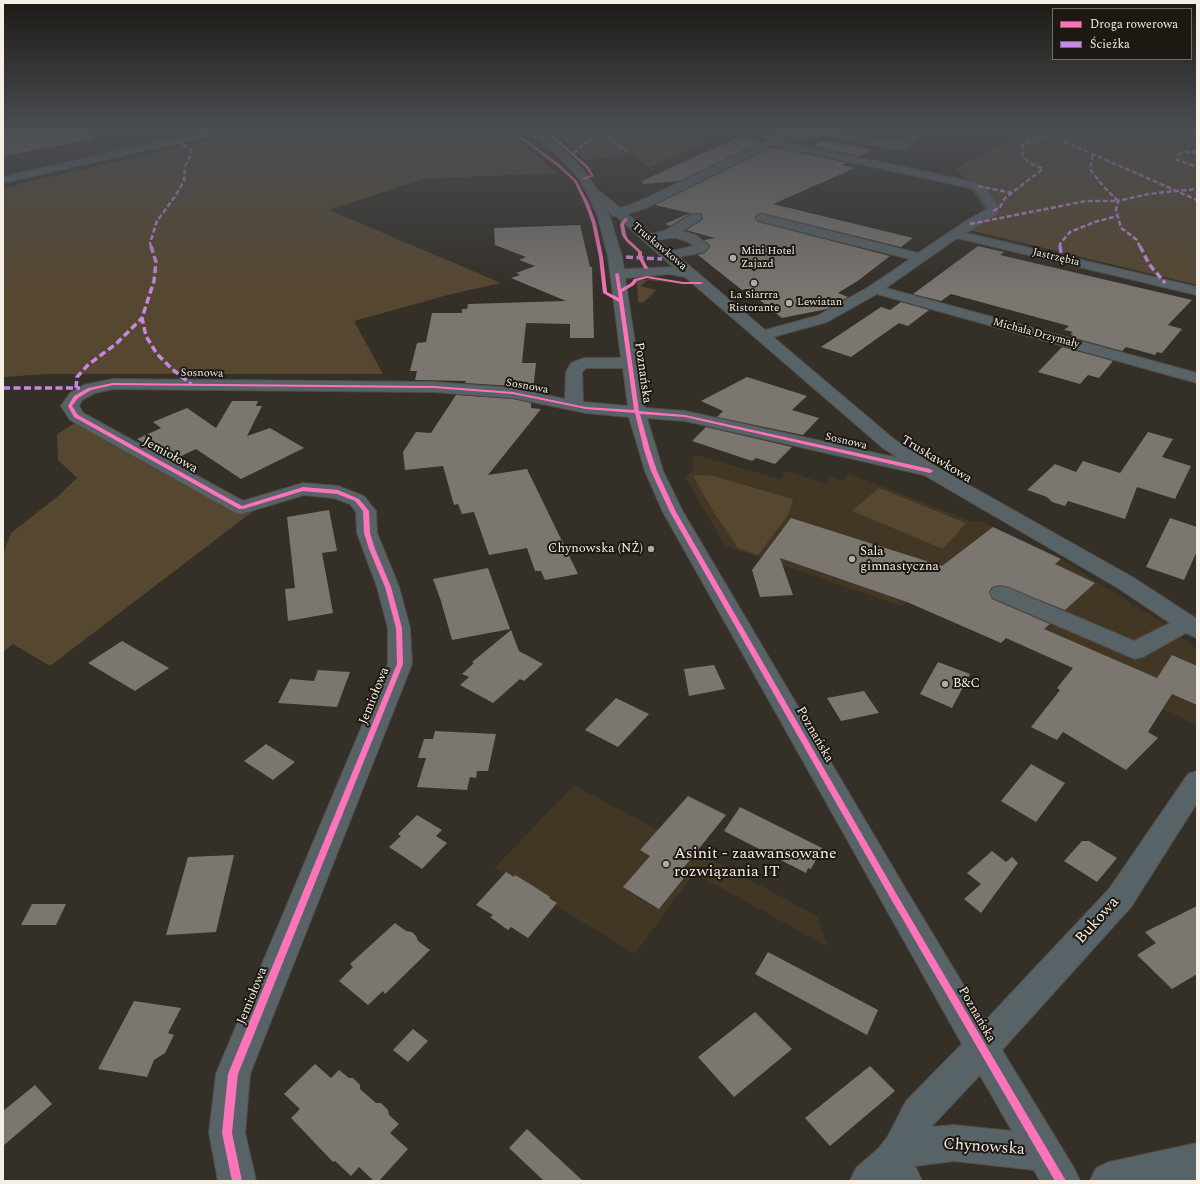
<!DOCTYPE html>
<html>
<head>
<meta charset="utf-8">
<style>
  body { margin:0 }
  #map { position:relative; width:1200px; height:1184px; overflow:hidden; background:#342f27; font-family:Spectral,serif }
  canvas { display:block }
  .frame { position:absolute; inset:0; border:4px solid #f5efe6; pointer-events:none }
  .legend { position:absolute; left:1052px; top:8px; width:140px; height:52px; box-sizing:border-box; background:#1d1912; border:1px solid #736f67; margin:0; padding:5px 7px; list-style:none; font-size:12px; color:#f5efe6 }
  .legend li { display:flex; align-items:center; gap:8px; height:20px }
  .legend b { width:20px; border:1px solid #736f67 }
</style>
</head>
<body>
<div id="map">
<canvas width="1200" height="1184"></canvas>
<div class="frame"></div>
<ul class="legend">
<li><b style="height:5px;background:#fb73b8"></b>Droga rowerowa</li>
<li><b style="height:5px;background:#c787e3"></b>Ścieżka</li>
</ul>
</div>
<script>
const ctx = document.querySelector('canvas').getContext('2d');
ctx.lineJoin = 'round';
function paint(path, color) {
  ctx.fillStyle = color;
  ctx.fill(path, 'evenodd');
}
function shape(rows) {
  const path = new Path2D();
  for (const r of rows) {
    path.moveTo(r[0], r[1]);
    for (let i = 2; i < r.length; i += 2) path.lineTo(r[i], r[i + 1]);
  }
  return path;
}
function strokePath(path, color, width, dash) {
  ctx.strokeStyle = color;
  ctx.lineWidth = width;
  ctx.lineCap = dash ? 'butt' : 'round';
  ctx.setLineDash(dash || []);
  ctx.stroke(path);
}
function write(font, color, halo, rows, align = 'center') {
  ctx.font = font + ' Spectral,serif';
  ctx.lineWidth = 4;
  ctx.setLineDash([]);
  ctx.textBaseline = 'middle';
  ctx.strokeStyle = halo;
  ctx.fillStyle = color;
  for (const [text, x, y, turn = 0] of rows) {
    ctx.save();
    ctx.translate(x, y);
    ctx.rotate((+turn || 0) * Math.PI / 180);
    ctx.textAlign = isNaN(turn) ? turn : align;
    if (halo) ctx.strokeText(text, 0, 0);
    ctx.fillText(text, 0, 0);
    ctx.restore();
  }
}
paint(shape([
  [696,455,780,479,787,471,826,484,831,477,842,481,848,473,973,522,980,521,1062,560,1163,623,1197,649,1197,725,1006,638,1001,643,908,602,902,606,725,546,685,477,693,471,692,458],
  [574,785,817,916,828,947,694,873,635,954,494,868]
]), '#423624');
paint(shape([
  [255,129,504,129,557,173,423,179,329,210,501,283,448,295,354,321,383,374,48,374,3,377,3,188],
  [552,129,699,129,685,136,708,141,649,168,632,153,584,160,572,147,559,137],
  [727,129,792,129,770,141],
  [1018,129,1197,129,1197,285,966,229,987,212,957,168,1025,131],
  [653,279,679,283,648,280,640,286,656,290,643,303,638,302,637,282,640,280],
  [82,419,199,485,252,512,50,666,13,644,3,652,3,554,11,533,57,497,77,478,58,460,57,434],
  [699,475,713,476,793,499,789,514,758,555,738,548,713,511,693,476],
  [879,488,966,523,943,549,852,511]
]), '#564730');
paint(shape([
  [12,129,91,129,92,139,3,156,3,131],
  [738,137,762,141,679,181,643,184,642,181],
  [825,140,872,150,860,156,812,146],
  [773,147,847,163,842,165,855,168,773,204,913,238,901,247,762,213,758,214,755,217,758,222,890,256,859,280,838,293,848,297,827,309,782,318,746,289,742,290,698,255,705,253,710,247,710,245,704,240,715,238,686,230,701,221,703,218,701,213,691,213,670,226,665,224,690,213,655,205],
  [580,225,590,267,592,267,594,338,570,338,570,324,526,323,522,363,536,363,533,391,513,386,465,383,466,381,415,380,417,371,410,371,417,343,426,342,432,313,462,313,462,309,467,309,468,304,566,301,511,278,520,275,516,273,535,266,519,260,526,257,495,245,494,228],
  [978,246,1004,252,1000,255,1192,300,1168,325,1182,329,1162,353,1157,352,1155,355,1126,347,1122,351,1071,337,1073,335,1070,334,1073,332,1064,330,1069,326,951,294,941,301,913,294],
  [901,302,929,310,908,326,899,323,851,357,821,347,881,307,890,310],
  [1062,347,1113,361,1099,378,1088,375,1080,384,1038,372],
  [747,377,807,396,792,410,819,418,803,435,717,417,723,411,701,401],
  [456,395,513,399,531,403,531,408,541,409,488,475,527,469,578,574,545,580,541,571,535,571,527,548,489,555,474,512,462,514,458,504,454,505,443,466,405,470,403,452,416,432,431,433],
  [232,401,258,401,256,406,262,406,247,436,270,428,304,448,241,479,196,449,173,460,137,439,161,428,153,422,187,408,216,428],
  [706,427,792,447,775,464,756,458,752,461,692,441],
  [1148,432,1173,439,1162,457,1191,466,1175,499,1137,487,1125,519,1068,501,1065,506,1052,502,1047,497,1027,490,1055,464,1076,472,1083,461,1120,473],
  [329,510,337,551,322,553,333,613,288,621,285,589,295,588,287,517],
  [791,518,942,566,993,527,1061,559,1055,564,1095,583,1065,610,1001,585,992,587,989,592,992,599,1050,624,1044,629,1157,678,1172,655,1197,666,1197,705,1172,694,1148,732,1158,738,1126,770,1063,732,1057,740,1031,727,1060,690,1057,688,1073,668,1006,638,1001,643,907,602,780,558,793,595,760,597,752,570],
  [1170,518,1197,527,1197,551,1184,580,1146,567],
  [488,568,510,629,452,640,441,601,433,579],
  [511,630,519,651,543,664,524,681,520,679,493,703,460,685,469,677,462,674,474,663,472,662],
  [122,641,169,668,135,691,88,663],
  [938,662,970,674,952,708,920,694],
  [714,665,725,689,689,696,684,669],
  [318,670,350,672,337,707,278,703,290,679,314,681],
  [864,691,879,713,841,721,827,698],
  [616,698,649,714,618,747,585,730],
  [435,731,496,734,488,771,477,771,476,778,470,777,467,790,417,787,426,758,418,758,424,739,433,739],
  [266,744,295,762,273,780,244,761],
  [1031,764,1065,783,1036,822,1001,801],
  [688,796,726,815,681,871,687,874,659,909,623,887,650,856,640,850],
  [740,807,822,848,811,869,808,868,806,873,724,831],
  [417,815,442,830,436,836,447,843,422,869,389,847,401,836,398,834],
  [1082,841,1089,841,1117,858,1097,882,1064,861],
  [992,851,1006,862,1012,857,1018,863,981,913,964,899,981,884,967,873],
  [234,855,216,932,166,935,188,857],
  [506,872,514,877,515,875,530,884,550,897,549,898,557,903,528,938,511,927,508,930,490,917,493,915,476,905],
  [32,904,66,904,56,925,21,925],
  [1197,906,1197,974,1172,989,1137,955,1156,943,1145,932],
  [395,923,406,931,412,932,416,936,418,941,430,950,385,994,383,991,368,1005,339,981,353,967,350,964],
  [768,952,878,1010,867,1035,755,974],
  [134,1001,181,1008,168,1033,174,1035,165,1053,154,1060,147,1077,98,1069],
  [755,1012,792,1049,734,1097,698,1057],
  [413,1029,428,1041,408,1062,393,1050],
  [315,1064,331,1078,339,1070,349,1078,353,1078,360,1085,360,1089,376,1103,381,1103,388,1110,389,1115,399,1124,390,1133,408,1149,379,1181,374,1181,359,1167,351,1176,335,1161,333,1162,291,1118,300,1109,284,1094],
  [870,1066,895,1091,830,1146,805,1118],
  [35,1085,52,1104,3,1146,3,1111],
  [527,1129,583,1181,544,1181,509,1148]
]), '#7b7670');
const minor = shape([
  [213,129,232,129,227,132,3,183,3,177,213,129],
  [526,129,537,129,565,151,584,171,598,191,602,193,620,208,638,202,790,129,803,129,799,132,802,133,811,130,823,129,896,143,900,143,909,135,906,129,916,129,919,135,907,148,903,149,896,149,822,135,803,139,789,137,782,141,974,182,984,186,999,207,999,211,997,214,966,233,1197,287,1197,295,957,238,886,288,1197,373,1197,383,877,294,827,322,773,337,895,440,937,467,1134,578,1197,619,1197,638,1186,633,1143,657,1135,659,993,598,990,593,993,588,1001,586,1009,588,1134,641,1170,623,1118,588,924,475,685,421,647,418,663,471,683,512,905,888,985,1021,1109,889,1188,774,1197,771,1197,803,1131,907,1002,1050,1074,1168,1080,1181,1040,1181,1034,1170,954,1161,915,1166,922,1181,850,1181,856,1168,878,1149,888,1136,906,1101,962,1044,663,512,645,471,629,417,586,413,513,398,434,392,113,389,95,393,82,400,79,406,83,413,243,501,303,483,338,486,364,496,376,511,377,533,399,587,410,628,412,664,250,1074,245,1133,256,1181,218,1181,209,1133,216,1074,388,664,388,628,377,587,357,533,356,512,350,504,334,498,304,495,241,514,234,512,70,420,61,406,70,393,84,385,113,379,434,382,513,388,565,399,566,372,571,363,584,358,621,358,608,257,598,217,586,191,576,175,557,155,526,129],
  [773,145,970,188,976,190,987,207,987,209,966,221,918,253,762,214,758,215,756,218,758,221,910,259,870,286,817,316,765,330,679,257,704,252,709,246,696,235,682,231,700,220,702,217,700,214,692,214,664,231,651,234,627,214,646,208,773,145],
  [606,208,613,216,616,216,673,267,624,269,622,257,610,217,606,208],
  [668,238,677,238,686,241,694,246,671,251,658,240,668,238],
  [669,274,685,277,883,448,898,458,685,411,645,408,625,278,669,274],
  [586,368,623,368,628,406,583,402,582,372,586,368],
  [980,1075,1012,1131,954,1125,931,1127,980,1075],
  [1197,1143,1197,1179,1190,1181,1090,1181,1096,1168,1109,1162,1197,1143]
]);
strokePath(minor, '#524d46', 2);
paint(minor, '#586368');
strokePath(shape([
  [604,129,608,137,626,151],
  [754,129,766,133],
  [1036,129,1197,200],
  [777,140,765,136,766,133,776,132,789,134],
  [1197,152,1184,152,1178,155,1177,160,1197,167],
  [573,153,593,138,612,129],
  [978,186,1012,193],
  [993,211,1000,207,1005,198,1043,169,1028,162,1023,156,1023,144,1049,135],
  [970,224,1086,201,1118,201,1103,186,1090,169,1093,153],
  [151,247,150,243,157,221,176,195,184,181,185,166,191,155,190,149,176,140],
  [1060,247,1060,244,1070,232,1095,222,1117,216],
  [1140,247,1137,240,1121,228,1116,210,1118,201,1148,194,1197,189]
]), '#c787e3', 2.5, [5, 2.5]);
strokePath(shape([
  [151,246,156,262,154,281,142,318,146,336,157,354,172,369,191,384],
  [1060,246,1062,259],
  [1140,246,1149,264,1165,283],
  [626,257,662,259],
  [3,388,80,388],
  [76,388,77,377,88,365,117,343,142,318]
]), '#c787e3', 3.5, [7, 3.5]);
paint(shape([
  [508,129,511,129,559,164,577,181,589,204,596,223,603,257,607,292,619,298,615,274,617,273,619,274,621,289,631,283,634,279,647,276,683,282,701,282,703,283,701,284,683,284,647,278,637,281,634,285,622,292,639,411,685,415,930,469,933,471,930,473,685,417,640,414,650,450,657,471,676,512,897,895,1066,1181,1055,1181,891,899,670,512,651,471,644,450,635,413,586,409,513,394,434,388,113,385,91,390,78,398,72,406,78,415,242,506,303,487,338,490,359,499,369,511,370,533,375,549,391,587,402,628,403,664,238,1074,232,1133,242,1181,232,1181,222,1133,228,1074,397,664,396,628,385,587,369,549,364,533,363,511,355,501,337,494,303,491,243,509,239,509,74,417,68,406,74,396,88,388,113,383,434,386,513,392,586,407,634,410,619,302,603,293,599,257,592,223,585,204,574,181,557,166,508,129],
  [543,129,546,129,588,166,594,176,583,180,583,178,591,175,586,168,543,129],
  [625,218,628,219,624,224,626,235,628,239,642,252,642,257,648,268,647,269,644,268,638,257,638,252,626,241,622,235,620,224,625,218]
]), '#fb73b8');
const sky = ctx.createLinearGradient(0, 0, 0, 295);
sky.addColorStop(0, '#1d1a15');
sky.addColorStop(0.44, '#4a4d52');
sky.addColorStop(1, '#4a4d5200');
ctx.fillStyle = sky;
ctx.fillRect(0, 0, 1200, 295);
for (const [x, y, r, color] of [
  [733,258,4,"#b1aca3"],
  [754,283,4,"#b1aca3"],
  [789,303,4,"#b1aca3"],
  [651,549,4,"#b1aca3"],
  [852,559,4,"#b1aca3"],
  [945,684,4,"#b1aca3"],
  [666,864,4,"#b1aca3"]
]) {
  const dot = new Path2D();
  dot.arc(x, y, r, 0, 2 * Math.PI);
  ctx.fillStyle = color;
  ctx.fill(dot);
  strokePath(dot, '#1d1912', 1.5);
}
write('11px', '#f5efe6', '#1d1912', [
  ["Truskawkowa",659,247,40],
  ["Jastrzębia",1056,258,13],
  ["Michała Drzymały",1036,334,15],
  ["Sosnowa",202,374,1],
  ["Sosnowa",527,387,10],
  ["Sosnowa",846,442,13]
]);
write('11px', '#f5efe6', '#1d1912', [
  ["Mini Hotel",741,252],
  ["Zajazd",741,265],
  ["La Siarrra",754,296,"center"],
  ["Ristorante",754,309,"center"],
  ["Lewiatan",797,303]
], 'left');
write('13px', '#f5efe6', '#1d1912', [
  ["Poznańska",642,373,82],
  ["Jemiołowa",170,456,29],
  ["Truskawkowa",936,460,31],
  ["Jemiołowa",375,696,-68],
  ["Poznańska",814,735,60],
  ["Jemiołowa",253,996,-68],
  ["Poznańska",976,1015,60]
]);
write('13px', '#f5efe6', '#1d1912', [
  ["Chynowska (NŻ)",643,549,"right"],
  ["Sala",860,552],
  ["gimnastyczna",860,567],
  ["B&C",953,684]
], 'left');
write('16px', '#f5efe6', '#1d1912', [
  ["Asinit - zaawansowane",674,855],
  ["rozwiązania IT",674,873]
], 'left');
write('16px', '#f5efe6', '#1d1912', [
  ["Bukowa",1098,921,-48],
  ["Chynowska",984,1148,4]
]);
</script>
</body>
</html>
